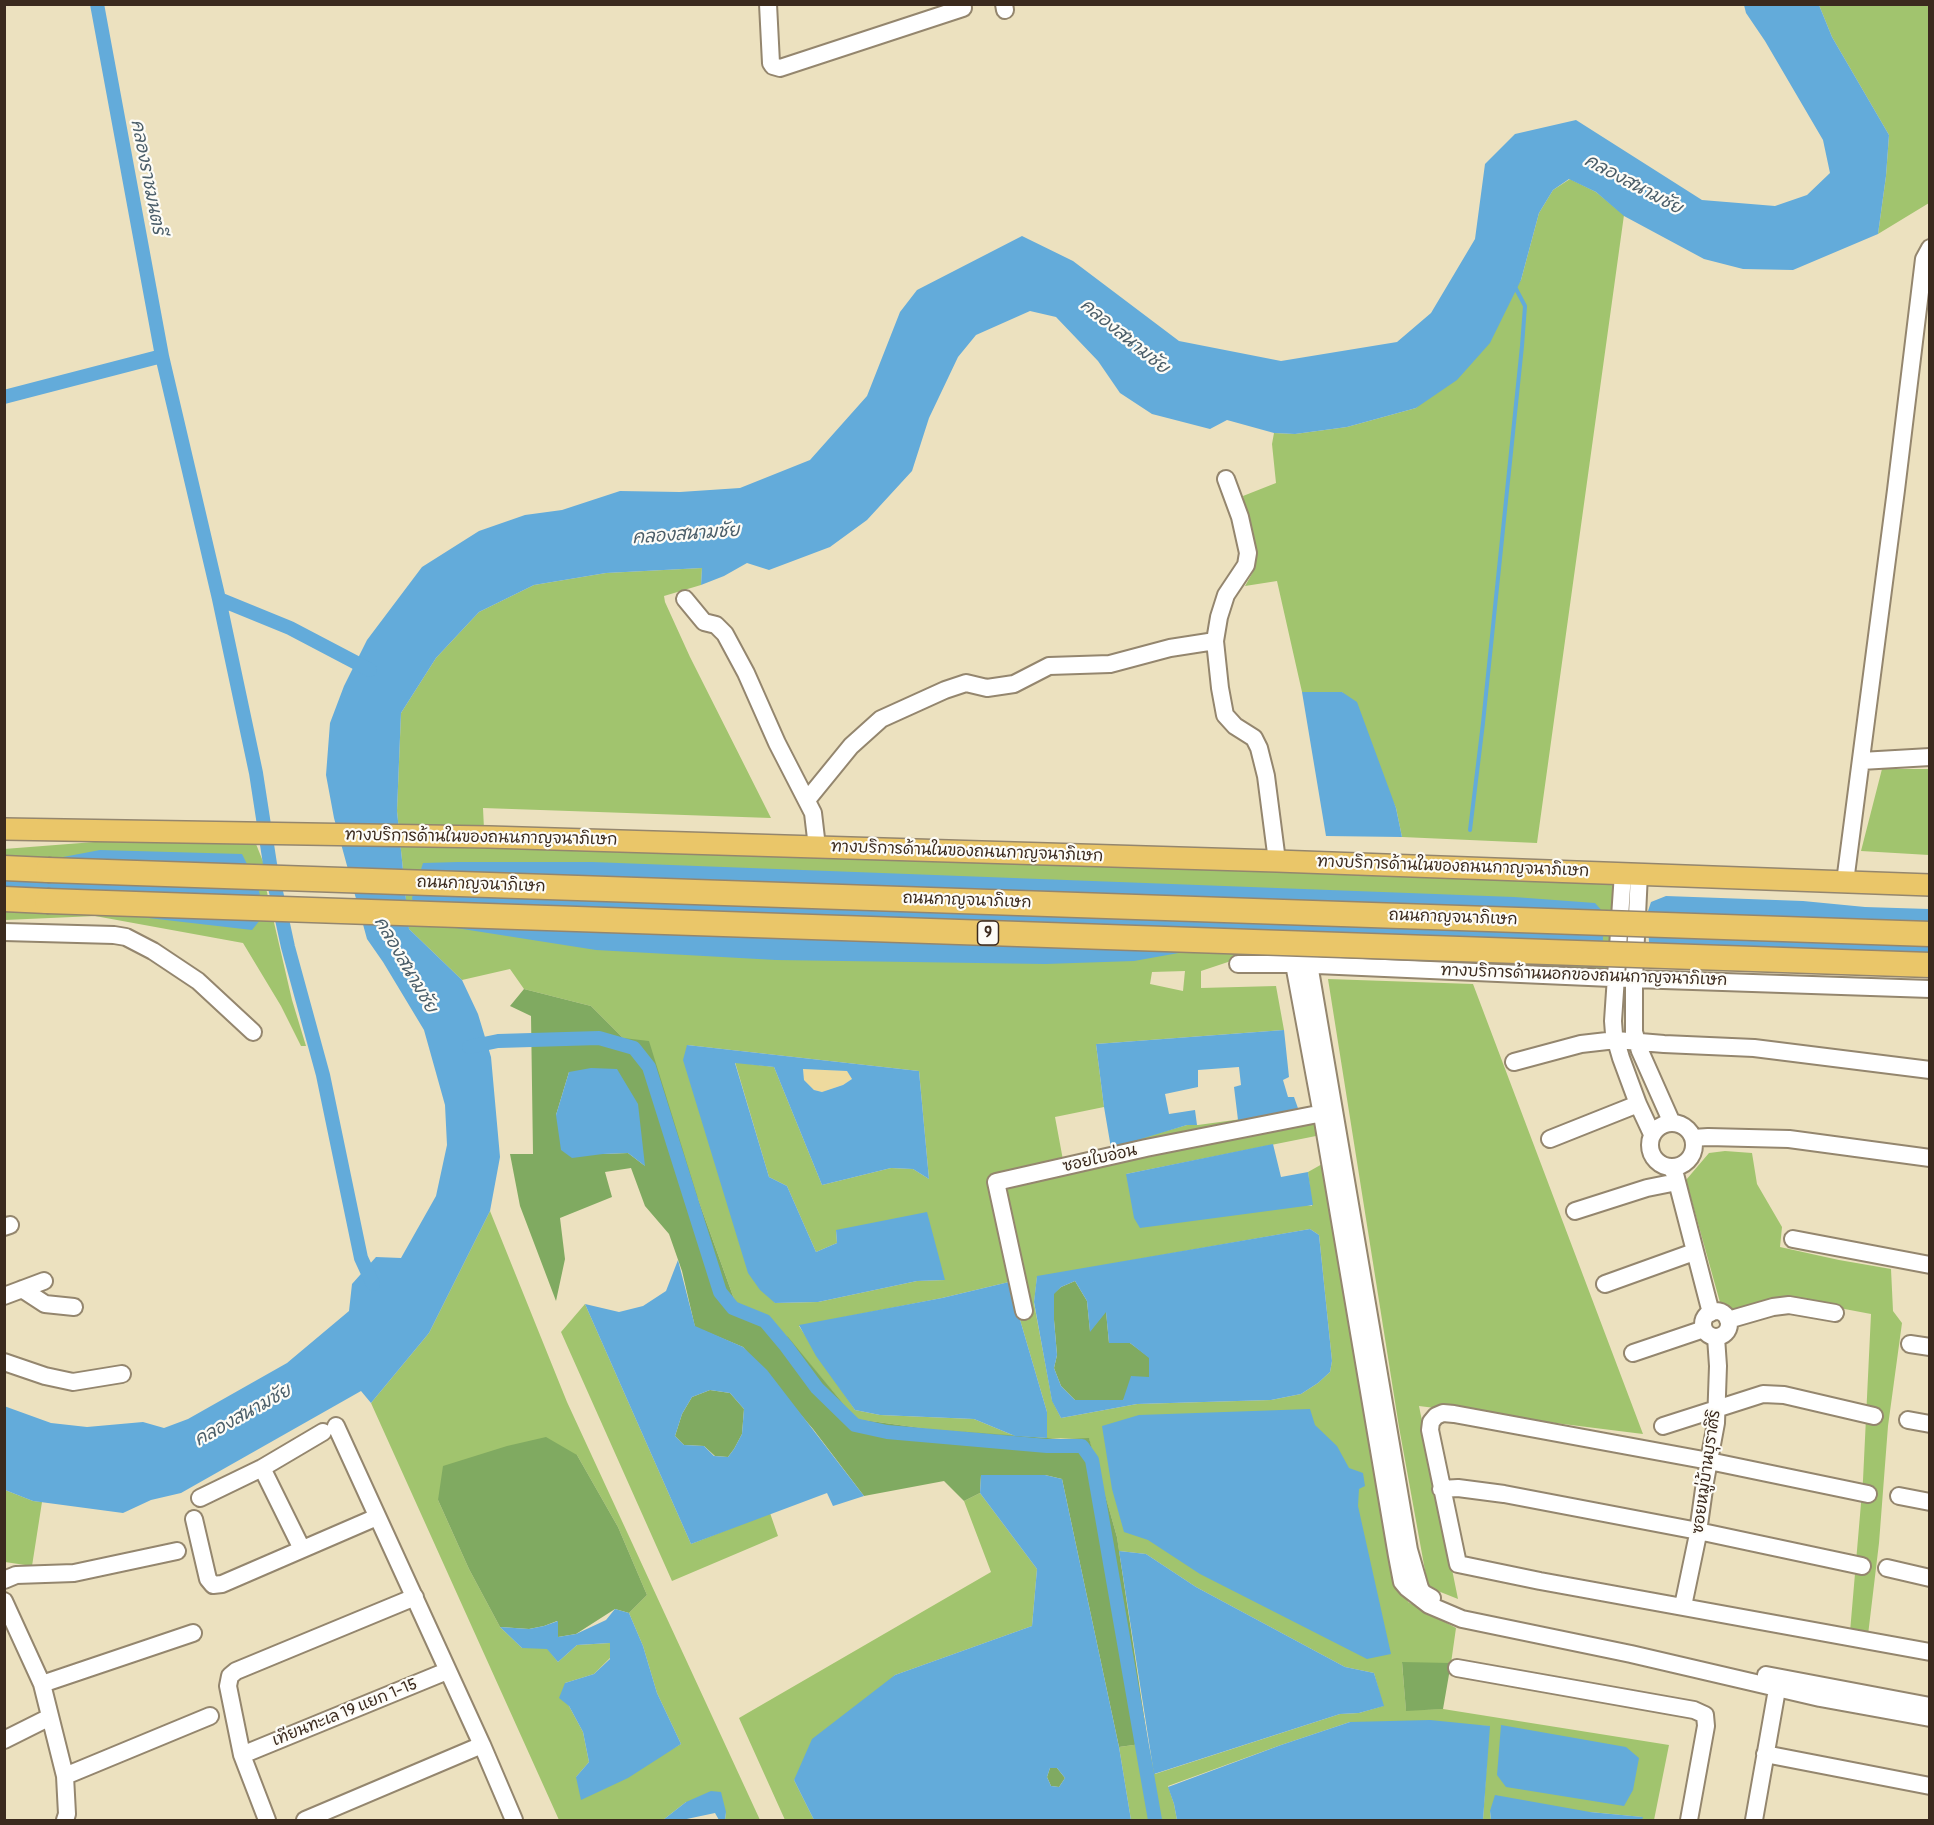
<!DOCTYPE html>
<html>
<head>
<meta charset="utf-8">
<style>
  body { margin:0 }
  #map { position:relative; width:1934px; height:1825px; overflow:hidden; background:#ece1bf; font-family:Pangolin,sans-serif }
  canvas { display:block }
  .frame { position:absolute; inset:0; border:6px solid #3b2a1e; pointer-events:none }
</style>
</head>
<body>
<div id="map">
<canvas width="1934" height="1825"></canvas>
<div class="frame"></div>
</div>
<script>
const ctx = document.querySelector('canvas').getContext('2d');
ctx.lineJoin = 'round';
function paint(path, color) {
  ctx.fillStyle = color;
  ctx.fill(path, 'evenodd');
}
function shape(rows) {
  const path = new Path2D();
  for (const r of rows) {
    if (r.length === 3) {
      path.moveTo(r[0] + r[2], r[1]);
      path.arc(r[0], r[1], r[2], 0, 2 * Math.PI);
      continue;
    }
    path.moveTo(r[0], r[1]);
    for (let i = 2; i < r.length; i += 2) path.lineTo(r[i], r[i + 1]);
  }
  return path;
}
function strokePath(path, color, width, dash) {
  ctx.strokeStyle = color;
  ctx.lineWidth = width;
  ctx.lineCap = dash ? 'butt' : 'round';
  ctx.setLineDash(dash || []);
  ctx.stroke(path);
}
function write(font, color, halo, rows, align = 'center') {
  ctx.font = font + ' Pangolin,"Playpen Sans Thai",sans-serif';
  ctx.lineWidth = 4.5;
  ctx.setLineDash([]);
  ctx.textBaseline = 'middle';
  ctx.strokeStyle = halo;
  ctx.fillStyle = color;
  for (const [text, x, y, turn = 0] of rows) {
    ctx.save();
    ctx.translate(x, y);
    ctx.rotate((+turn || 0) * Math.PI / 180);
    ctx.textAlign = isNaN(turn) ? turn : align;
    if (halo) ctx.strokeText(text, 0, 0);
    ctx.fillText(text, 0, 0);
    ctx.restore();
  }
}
paint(shape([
  [1819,5,1929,5,1929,203,1878,234,1886,176,1889,135,1832,37],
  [1570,179,1596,192,1624,215,1537,843,1402,837,1396,808,1342,692,1302,692,1277,581,1245,586,1253,572,1253,547,1243,496,1276,483,1272,444,1274,433,1295,434,1347,427,1416,408,1521,280,1539,213,1553,190],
  [702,568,701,585,664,596,665,602,690,657,771,818,483,808,484,829,1612,882,1617,893,1610,970,1425,960,1237,959,1201,971,1201,988,1276,986,1284,1030,1096,1044,1104,1107,1055,1117,1063,1160,1187,1125,1198,1125,1315,1109,1316,1136,1126,1174,1312,1206,1308,1172,1324,1163,1368,1416,1408,1602,1456,1628,1451,1663,1402,1663,1406,1710,1443,1709,1669,1745,1654,1820,1642,1820,1642,1817,1590,1812,1490,1811,1491,1820,1483,1820,1489,1726,1350,1722,1281,1745,1168,1786,1174,1804,1177,1820,1131,1820,1119,1747,1148,1743,1155,1774,1340,1714,1359,1713,1383,1706,1374,1673,1345,1667,1196,1587,1146,1554,1119,1551,1117,1537,1089,1439,1047,1438,1047,1412,1009,1282,942,1298,799,1326,855,1410,880,1415,974,1419,1015,1436,928,1429,856,1419,788,1338,738,1310,698,1199,623,1038,591,1006,524,989,510,969,462,980,409,929,397,811,401,713,436,658,479,612,534,585,606,573],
  [1185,971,1183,991,1150,984,1152,972],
  [687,1045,919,1071,929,1179,913,1169,891,1168,822,1185,774,1067,735,1062,769,1177,787,1186,816,1252,837,1243,836,1230,945,1280,917,1281,818,1302,775,1303],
  [1310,1229,1319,1235,1332,1361,1330,1372,1318,1383,1301,1394,1271,1400,1137,1404,1061,1418,1052,1400,1034,1303,1037,1277],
  [1882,769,1929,769,1929,855,1861,851],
  [146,838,256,844,266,869,266,888,292,1000,306,1046,301,1046,281,1006,243,943,95,916,5,920,4,849],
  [1328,979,1473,984,1643,1434,1419,1406,1458,1599,1428,1587,1399,1427],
  [1725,1151,1752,1153,1757,1184,1782,1227,1780,1247,1839,1260,1891,1269,1893,1311,1902,1323,1888,1426,1879,1543,1868,1635,1850,1632,1863,1480,1871,1314,1797,1300,1732,1312,1721,1306,1686,1180,1709,1153],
  [490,1211,567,1402,760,1820,725,1820,726,1812,686,1802,663,1820,559,1820,371,1403,429,1333],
  [577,1455,618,1527,647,1595,629,1613,643,1646,657,1693,681,1744,656,1758,576,1777,589,1762,583,1732,569,1706,565,1683,594,1674,610,1658,610,1643,577,1645,558,1662,547,1648,522,1648,500,1627,469,1569,438,1500],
  [585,1304,691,1544,770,1513,778,1536,672,1581,561,1332],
  [5,1490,33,1501,42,1502,32,1566,5,1562],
  [980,1493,1037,1569,1032,1626,895,1675,794,1780,814,1820,785,1820,739,1718,991,1572,964,1501]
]), '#a1c46e');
paint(shape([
  [524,989,591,1006,623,1038,649,1041,698,1199,738,1310,788,1337,856,1419,928,1429,1061,1439,1089,1438,1117,1537,1148,1743,1119,1747,1062,1479,1045,1475,981,1475,980,1493,964,1501,944,1481,864,1496,813,1429,743,1347,695,1327,682,1271,669,1234,645,1206,631,1168,605,1172,612,1197,560,1218,565,1259,556,1301,520,1206,510,1154,533,1154,531,1016,510,1006],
  [569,1072,645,1166,628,1153,603,1154,556,1115],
  [1075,1281,1087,1301,1090,1331,1106,1311,1109,1343,1130,1343,1149,1357,1149,1377,1123,1400,1075,1400,1061,1386,1054,1368,1057,1355,1054,1320,1054,1293,1061,1287],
  [710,1390,730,1393,744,1409,742,1434,734,1449,728,1457,715,1456,704,1446,684,1445,675,1436,682,1414,692,1397],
  [546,1437,577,1455,618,1527,647,1595,629,1613,615,1609,576,1634,558,1637,557,1621,544,1626,529,1629,500,1627,469,1569,438,1500,443,1466,507,1446],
  [1402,1662,1451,1663,1443,1709,1406,1711],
  [1050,1768,1057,1768,1065,1778,1059,1787,1051,1786,1047,1777]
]), '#80aa61');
paint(shape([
  [803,1068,847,1071,852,1079,843,1085,823,1092,814,1090,804,1080]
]), '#eeda9e');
paint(shape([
  [1744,5,1819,5,1832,37,1889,135,1886,176,1878,234,1793,270,1743,269,1704,259,1624,216,1596,192,1569,179,1553,190,1539,213,1521,280,1490,343,1457,380,1416,408,1347,427,1295,434,1274,433,1227,420,1210,429,1152,414,1120,393,1098,361,1056,317,1030,311,976,335,958,357,929,418,912,471,867,520,830,547,769,570,747,563,724,576,701,585,702,568,606,573,534,585,479,612,436,658,401,713,397,811,409,929,462,980,478,1014,491,1057,500,1157,490,1211,429,1333,371,1403,361,1391,181,1493,151,1500,123,1513,33,1501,5,1490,4,1406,51,1423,87,1427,143,1422,164,1428,188,1419,287,1363,349,1311,352,1284,376,1257,401,1258,436,1196,447,1145,445,1105,424,1030,383,962,367,939,334,818,326,775,330,723,344,686,367,640,422,567,479,531,525,515,562,510,620,491,680,492,740,488,810,460,867,396,900,312,917,290,1022,236,1073,261,1179,341,1281,361,1397,342,1431,313,1475,239,1485,164,1515,134,1576,120,1702,200,1775,206,1807,195,1830,173,1823,140,1765,41,1746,13],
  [1302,692,1342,692,1357,702,1396,808,1402,837,1326,836],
  [100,850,242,854,258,886,264,915,252,930,88,911,5,908,4,859,42,861],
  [458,862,592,862,1514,897,1595,903,1603,912,1603,939,1598,965,1212,947,1134,961,1045,964,776,960,596,950,418,922,412,898,423,863],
  [1666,896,1803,901,1865,907,1929,909,1929,974,1664,963,1649,942,1647,914,1651,902],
  [1284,1030,1289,1077,1283,1080,1288,1097,1294,1097,1299,1111,1238,1120,1234,1087,1241,1085,1239,1067,1198,1070,1198,1087,1165,1094,1169,1114,1195,1110,1197,1125,1187,1125,1111,1148,1104,1107,1096,1044],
  [687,1045,919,1071,929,1179,913,1169,891,1168,822,1185,774,1067,735,1063,769,1177,787,1186,816,1252,837,1243,836,1230,927,1212,945,1280,917,1281,818,1302,775,1303,760,1290,748,1273,683,1060],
  [803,1069,847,1071,852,1079,843,1085,822,1092,814,1090,804,1080],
  [591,1068,617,1069,638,1104,645,1166,628,1153,603,1154,572,1158,561,1150,556,1115,569,1072],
  [1273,1144,1281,1177,1308,1172,1313,1205,1140,1228,1134,1218,1126,1174],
  [1310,1229,1319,1235,1332,1361,1330,1372,1318,1383,1301,1394,1271,1400,1137,1404,1061,1418,1052,1401,1034,1302,1037,1276],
  [1075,1281,1087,1301,1090,1332,1106,1312,1109,1343,1130,1343,1149,1358,1149,1377,1131,1376,1123,1400,1075,1400,1061,1386,1054,1368,1057,1355,1054,1320,1054,1294,1061,1287],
  [678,1260,695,1326,743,1347,767,1370,864,1496,833,1506,827,1493,691,1544,585,1304,619,1312,643,1306,666,1291],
  [710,1390,730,1393,744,1409,742,1434,734,1449,728,1457,714,1456,704,1446,684,1445,675,1436,682,1414,692,1397],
  [1009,1282,1047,1412,1047,1438,1015,1436,974,1419,880,1415,855,1410,816,1356,799,1325,942,1298],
  [1310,1409,1315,1425,1337,1446,1349,1468,1363,1473,1365,1486,1359,1489,1358,1506,1391,1654,1367,1659,1200,1574,1148,1540,1124,1532,1112,1489,1102,1426,1139,1415],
  [981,1475,1045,1475,1062,1479,1119,1747,1131,1820,814,1820,794,1780,812,1739,895,1675,1032,1626,1037,1569,980,1493],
  [1050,1768,1057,1768,1065,1778,1059,1787,1051,1786,1047,1777],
  [1119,1551,1146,1554,1196,1587,1345,1667,1374,1673,1384,1706,1359,1713,1340,1714,1154,1774],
  [615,1609,629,1613,643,1646,657,1693,681,1744,628,1778,581,1800,576,1777,589,1762,583,1732,569,1706,559,1698,565,1683,594,1674,610,1659,610,1643,577,1645,558,1662,547,1649,522,1648,500,1627,529,1629,544,1626,558,1621,558,1637,576,1634,606,1620],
  [1430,1720,1490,1726,1483,1820,1177,1820,1174,1804,1168,1787,1281,1745,1350,1722],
  [1501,1725,1626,1747,1639,1758,1633,1790,1624,1806,1506,1787,1497,1775],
  [711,1791,721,1792,726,1812,725,1820,719,1820,715,1813,682,1820,663,1820,686,1802],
  [1495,1795,1590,1812,1643,1817,1642,1820,1491,1820,1490,1811]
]), '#63abda');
strokePath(shape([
  [1470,830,1483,723,1522,346,1525,306,1515,287]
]), '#63abda', 4);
strokePath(shape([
  [97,4,162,356],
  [4,397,162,356,219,599,290,628,370,670],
  [219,599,256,773,270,864,288,947,323,1075,361,1258,373,1284],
  [469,1047,498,1041,599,1038,634,1048,649,1067,720,1292,733,1308,765,1321,786,1346,817,1388,855,1425,887,1432,1047,1446,1082,1446,1092,1460,1155,1820]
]), '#63abda', 14);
const minor = shape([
  [768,4,771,63,773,66,780,68,963,8],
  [1004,4,1005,10],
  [1226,479,1240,517,1248,553,1246,565,1226,595,1219,617,1215,641,1220,688,1225,715,1235,726,1254,738,1259,748,1266,776,1277,861],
  [685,599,704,622,716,625,725,634,746,673,777,743,813,813,817,847],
  [1861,761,1930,757],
  [807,800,851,746,881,719,945,690,966,683,987,688,1014,684,1049,666,1110,664,1170,648,1215,641],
  [1623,873,1613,1021,1614,1034,1621,1058,1638,1104,1652,1134],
  [1639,873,1634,979,1634,1032,1640,1051,1672,1123],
  [1845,882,1896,490,1924,259,1930,248],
  [4,932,114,935,126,937,153,951,198,981,253,1032],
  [1238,964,1294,964,1634,979,1930,989],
  [1294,964,1322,1115,1397,1556,1402,1582,1407,1588,1429,1605,1462,1619,1631,1654,1820,1698,1930,1718],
  [1309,964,1409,1550,1420,1588,1423,1593,1432,1598],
  [1514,1062,1581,1044,1616,1040,1664,1044,1754,1048,1930,1070],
  [1672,1145,22],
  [1693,1138,1708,1137,1789,1139,1930,1158],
  [1550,1139,1638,1104],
  [1671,1168,1675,1174,1711,1313],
  [1575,1211,1647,1188,1677,1182],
  [4,1227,10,1225],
  [1793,1239,1930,1265],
  [1605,1284,1694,1252],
  [22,1289,45,1304,74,1307],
  [4,1296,44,1281],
  [1024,1311,996,1182,1146,1148,1333,1111],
  [1716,1324,13],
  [1728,1320,1773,1307,1789,1305,1835,1313],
  [1910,1344,1930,1347],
  [1633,1353,1704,1329],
  [4,1362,45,1376,73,1382,122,1374],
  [1908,1420,1930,1424],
  [336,1426,482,1745,514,1820],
  [1663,1426,1763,1394,1784,1395,1874,1416],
  [262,1468,302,1549],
  [1441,1489,1458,1488,1504,1494,1698,1531,1862,1566],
  [1868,1494,1709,1461,1454,1414,1443,1413,1436,1416,1431,1422,1430,1430,1458,1564,1540,1581,1930,1652],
  [1899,1496,1930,1502],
  [200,1498,262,1468,323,1432],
  [194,1519,208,1579,213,1585,222,1584,377,1517],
  [1887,1568,1930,1578],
  [4,1580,16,1575,74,1573,177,1551],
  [4,1601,42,1684,65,1776,67,1814,65,1820],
  [1683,1606,1697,1539,1705,1482,1716,1423,1718,1366,1716,1337],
  [1457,1668,1694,1710,1705,1715,1706,1726,1689,1820],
  [1766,1675,1930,1706],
  [42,1684,193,1633],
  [4,1740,50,1717],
  [1765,1754,1930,1786],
  [242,1755,447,1671],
  [65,1776,210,1716],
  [267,1820,242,1755,228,1686,230,1676,236,1671,415,1597],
  [305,1820,482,1745],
  [1754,1820,1779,1678]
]);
const major = shape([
  [4,829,489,837,1277,861,1930,885]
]);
const highway = shape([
  [4,868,48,870],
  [4,899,47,901]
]);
strokePath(minor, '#94866e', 20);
strokePath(major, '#94866e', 24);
strokePath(highway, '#94866e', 27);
strokePath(minor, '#fff', 16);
strokePath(major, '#eac669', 21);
strokePath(highway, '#eac669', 24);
const highwayBridge = shape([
  [48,870,1930,934],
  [47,901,1930,965]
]);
strokePath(highwayBridge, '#94866e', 27, []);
strokePath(highwayBridge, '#eac669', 24);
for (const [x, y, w] of [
  [988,933,21]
]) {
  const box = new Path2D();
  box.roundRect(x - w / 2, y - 12, w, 24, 4.5);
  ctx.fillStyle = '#fdfcf7';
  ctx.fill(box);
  strokePath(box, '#3b2a1e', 1.5);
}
write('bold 15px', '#3b2a1e', null, [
  ["9",988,933]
]);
write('16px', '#3b2a1e', '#fdfcf7', [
  ["ทางบริการด้านในของถนนกาญจนาภิเษก",481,838,1],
  ["ทางบริการด้านในของถนนกาญจนาภิเษก",967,852,2],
  ["ทางบริการด้านในของถนนกาญจนาภิเษก",1453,867,2],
  ["ถนนกาญจนาภิเษก",481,885,2],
  ["ถนนกาญจนาภิเษก",967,901,2],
  ["ถนนกาญจนาภิเษก",1453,918,2],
  ["ทางบริการด้านนอกของถนนกาญจนาภิเษก",1584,976,2],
  ["ซอยใบอ่อน",1100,1159,-13],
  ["ซอยหมู่บ้านบุราศิริ",1707,1472,-82],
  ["เทียนทะเล 19 แยก 1-15",345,1713,-22]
]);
write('italic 18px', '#4b5e69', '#fdfcf7', [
  ["คลองราชมนตรี",147,177,79],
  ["คลองสนามชัย",1633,185,28],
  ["คลองสนามชัย",1124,337,39],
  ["คลองสนามชัย",686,535,-4],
  ["คลองสนามชัย",405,965,60],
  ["คลองสนามชัย",243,1416,-29]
]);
</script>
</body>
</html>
